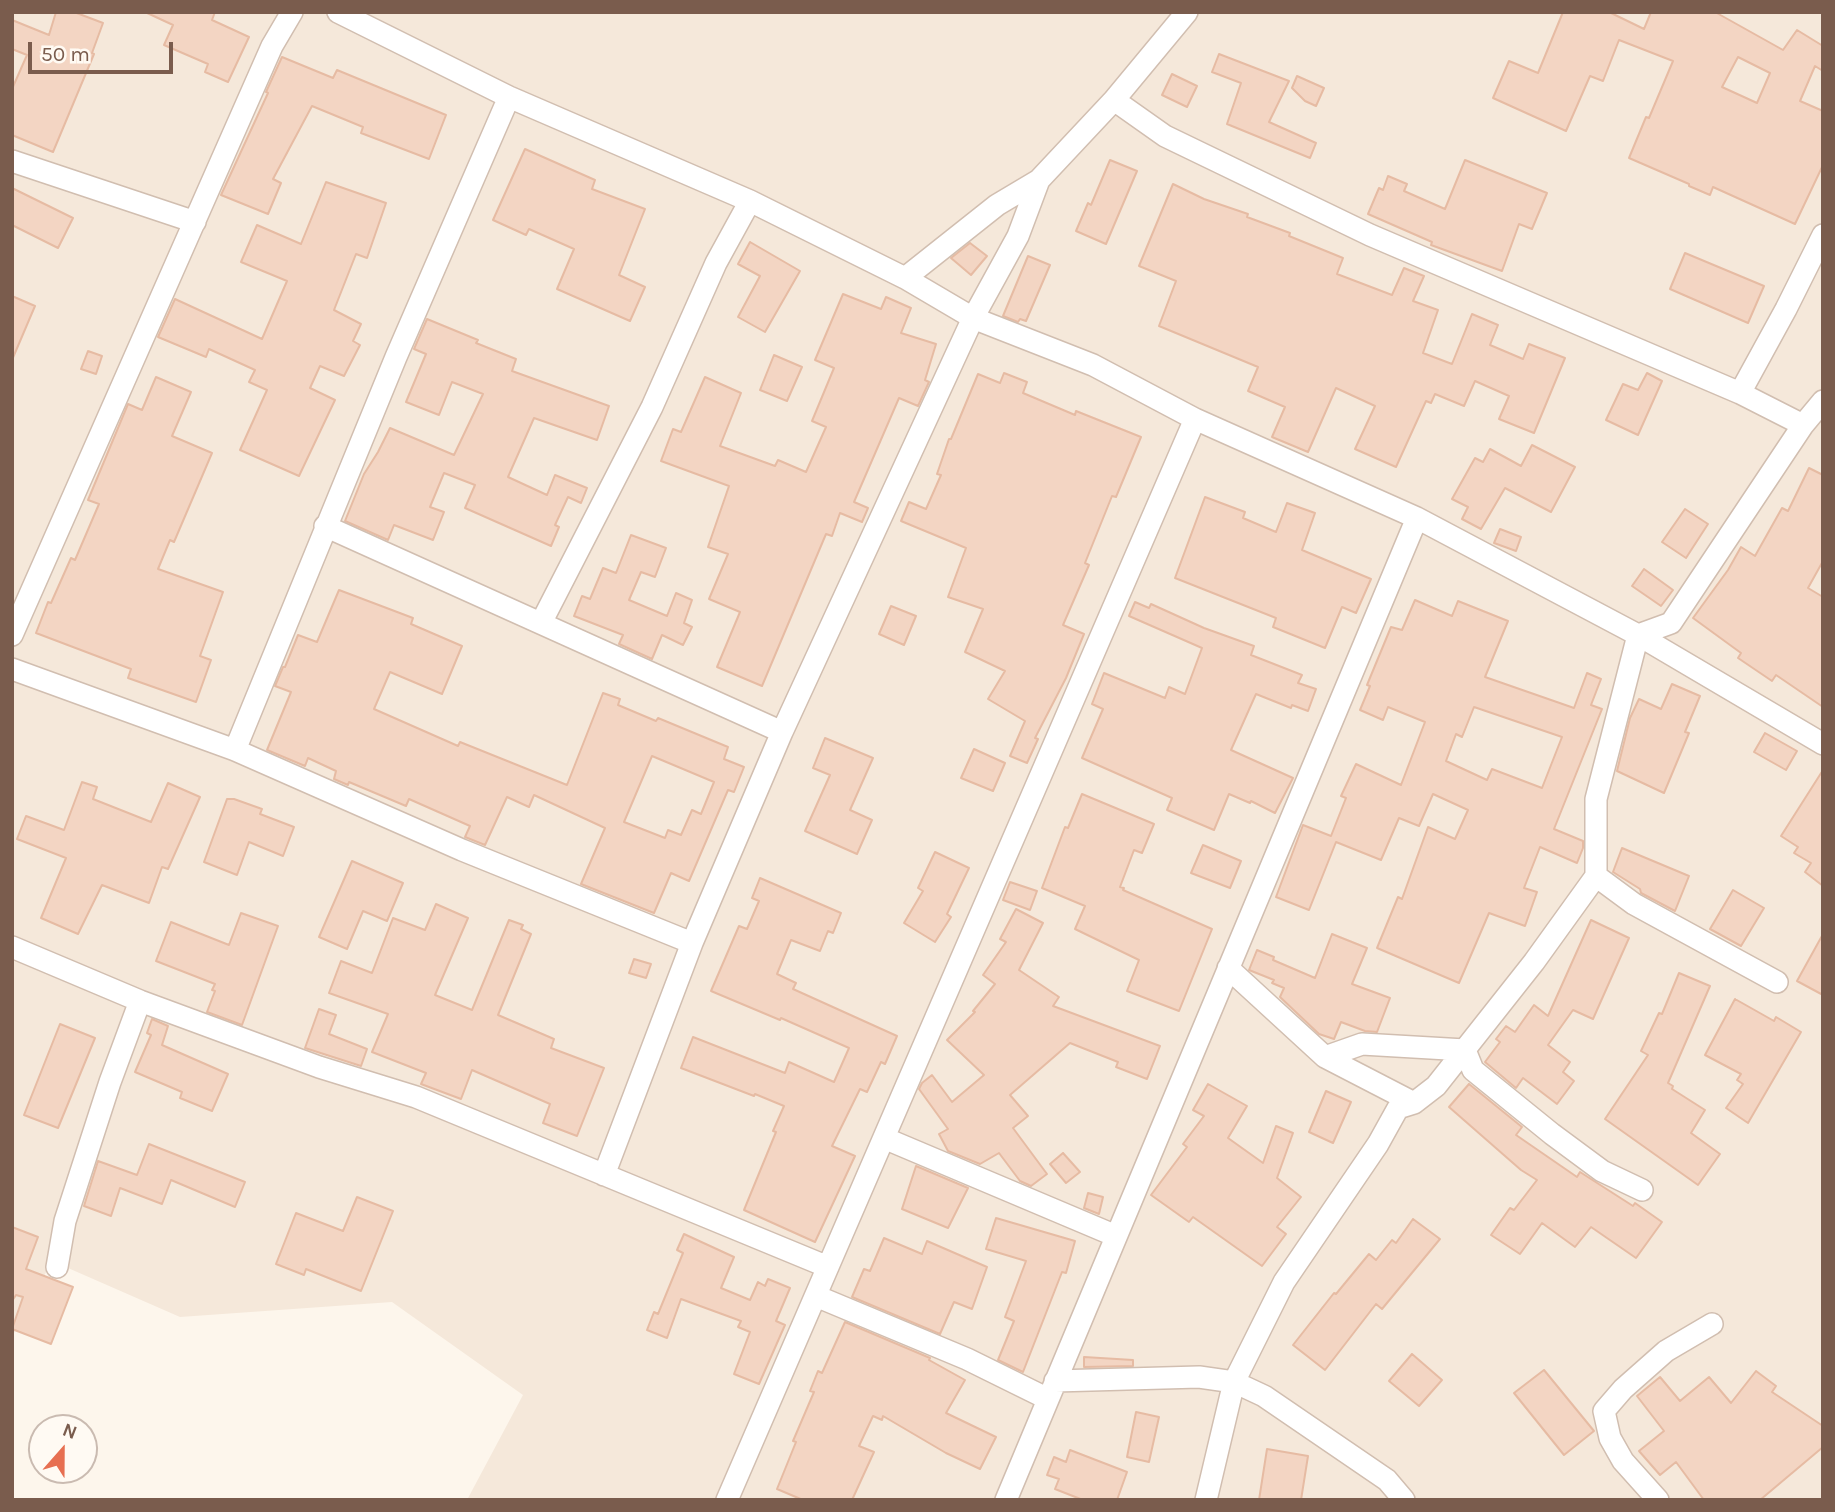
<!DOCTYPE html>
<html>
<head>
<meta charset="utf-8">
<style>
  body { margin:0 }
  #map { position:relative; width:1835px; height:1512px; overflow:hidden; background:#fdf6ec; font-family:Karla,sans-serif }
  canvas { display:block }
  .frame { position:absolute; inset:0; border:14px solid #7a5c4d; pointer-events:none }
  .north { position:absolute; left:28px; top:1414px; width:70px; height:70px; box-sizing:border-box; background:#fffaf3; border:2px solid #cabbb1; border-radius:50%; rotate:21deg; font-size:19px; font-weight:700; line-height:28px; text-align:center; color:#7a5c4d }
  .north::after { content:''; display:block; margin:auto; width:24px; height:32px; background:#e76f51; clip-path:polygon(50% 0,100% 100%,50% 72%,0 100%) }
  .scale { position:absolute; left:28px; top:42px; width:145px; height:32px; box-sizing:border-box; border:4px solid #7a5c4d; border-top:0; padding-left:9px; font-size:21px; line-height:24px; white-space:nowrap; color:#7a5c4d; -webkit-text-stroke:5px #fffaf3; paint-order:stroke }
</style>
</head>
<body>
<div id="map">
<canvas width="1835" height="1512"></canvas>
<div class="frame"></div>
<div class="north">N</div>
<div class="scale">50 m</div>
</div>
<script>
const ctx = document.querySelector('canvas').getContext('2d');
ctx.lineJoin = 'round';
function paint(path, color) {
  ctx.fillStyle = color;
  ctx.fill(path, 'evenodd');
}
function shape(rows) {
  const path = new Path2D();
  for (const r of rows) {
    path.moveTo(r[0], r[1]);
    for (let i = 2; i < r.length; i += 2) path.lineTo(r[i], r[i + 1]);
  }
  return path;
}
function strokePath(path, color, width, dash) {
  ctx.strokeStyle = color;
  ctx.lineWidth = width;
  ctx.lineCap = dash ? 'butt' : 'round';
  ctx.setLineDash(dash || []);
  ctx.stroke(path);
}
paint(shape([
  [12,12,1823,12,1823,1500,467,1500,523,1395,392,1302,180,1317,52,1261,12,1337]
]), '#f5e8da');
const building = shape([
  [56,12,74,12,103,23,92,53,94,54,53,152,12,135,12,89,27,55,12,49,12,20,49,35,56,12],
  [145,12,215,12,212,20,249,37,228,82,205,72,208,64,164,45,173,25,145,12],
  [1563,12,1609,12,1644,29,1651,12,1715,12,1783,50,1797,30,1823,46,1823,71,1815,66,1800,101,1823,111,1823,165,1795,224,1713,187,1710,195,1689,186,1689,184,1629,158,1646,117,1649,118,1673,61,1619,40,1603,81,1590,76,1566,131,1493,98,1509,61,1538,73,1563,12],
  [1738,57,1770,73,1757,103,1722,87,1738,57],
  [1219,54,1289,81,1269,122,1316,143,1310,158,1227,124,1241,83,1212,72,1219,54],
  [282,57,333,78,337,70,446,115,429,159,361,133,363,127,312,106,273,179,281,183,268,214,221,195,268,93,266,92,282,57],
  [1172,74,1197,86,1187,107,1162,95,1172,74],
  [1297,76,1324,88,1316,106,1305,101,1292,88,1297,76],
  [525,149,595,180,592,189,645,209,619,275,645,287,630,321,557,289,574,249,529,229,526,235,493,220,525,149],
  [1110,160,1137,171,1106,244,1076,231,1088,203,1091,205,1110,160],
  [1465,160,1547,193,1532,229,1519,224,1502,271,1431,245,1432,242,1368,214,1379,188,1383,190,1388,176,1407,184,1404,191,1445,209,1465,160],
  [326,182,386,203,367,258,356,254,334,310,361,324,353,341,360,345,344,376,320,366,310,388,335,400,299,476,240,450,267,390,249,382,255,370,209,349,206,357,158,337,175,299,262,339,287,281,241,262,257,225,301,244,326,182],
  [1173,184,1204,199,1248,214,1247,217,1290,233,1289,236,1343,258,1337,274,1392,295,1404,268,1424,276,1413,301,1438,310,1423,353,1452,364,1472,314,1498,325,1490,345,1523,359,1529,344,1565,358,1534,433,1499,419,1509,396,1475,381,1464,406,1435,394,1431,403,1426,401,1396,467,1355,449,1375,406,1336,388,1308,452,1272,437,1285,407,1248,391,1258,367,1159,326,1176,281,1139,266,1173,184],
  [12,188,73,218,58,248,12,225,12,188],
  [750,242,800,271,765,332,738,317,760,276,738,264,750,242],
  [970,243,987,256,971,275,951,258,970,243],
  [1685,253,1764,286,1748,323,1670,289,1685,253],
  [1028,256,1050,265,1026,321,1020,319,1018,322,1003,316,1028,256],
  [843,294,881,309,886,297,911,308,901,333,936,344,925,380,929,382,918,406,899,398,854,502,868,508,862,522,840,513,832,536,826,534,762,686,717,667,740,612,709,599,728,554,708,547,729,486,661,461,673,429,681,432,705,377,741,393,720,446,775,466,778,460,806,472,826,427,812,421,834,368,815,360,843,294],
  [12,296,35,306,12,360,12,296],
  [427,319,478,340,476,343,516,359,512,371,609,406,597,440,534,418,508,477,547,495,555,475,587,488,581,503,568,497,555,525,559,527,551,546,465,508,475,485,444,473,430,507,444,512,433,540,394,525,388,540,345,521,364,474,378,452,390,428,454,455,483,394,452,382,439,415,406,402,426,354,414,349,427,319],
  [88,351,102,356,96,374,81,369,88,351],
  [774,355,802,367,787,401,760,390,774,355],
  [1004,373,1027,382,1023,393,1075,415,1076,411,1141,437,1116,497,1112,496,1085,563,1089,565,1063,625,1084,634,1066,678,1035,738,1038,739,1027,763,1010,756,1025,721,988,699,1005,671,965,652,983,609,948,597,966,548,901,521,909,502,926,509,941,475,937,474,949,439,951,439,978,374,1000,383,1004,373],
  [1647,373,1662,381,1638,435,1606,420,1623,384,1638,390,1647,373],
  [156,377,191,392,172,436,212,453,174,542,170,540,158,569,223,592,200,656,211,660,196,702,128,678,131,669,36,633,48,602,51,603,71,558,75,560,99,504,88,500,128,404,142,410,156,377],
  [1532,445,1575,467,1551,512,1505,488,1481,529,1462,519,1468,507,1452,499,1475,458,1483,462,1490,449,1521,466,1532,445],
  [1809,468,1823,475,1823,561,1808,588,1823,597,1823,707,1776,675,1772,681,1738,658,1741,653,1693,618,1728,570,1741,547,1755,556,1782,508,1788,511,1809,468],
  [1205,497,1245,512,1243,518,1276,532,1287,503,1315,513,1302,550,1371,579,1356,613,1342,607,1325,648,1273,627,1276,618,1175,578,1205,497],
  [1685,509,1708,524,1686,558,1662,542,1685,509],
  [1500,529,1521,537,1516,551,1494,543,1500,529],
  [631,535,666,548,655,577,641,572,629,600,667,616,676,593,692,600,684,623,692,627,683,645,662,635,652,659,619,644,623,635,574,616,582,596,590,599,603,568,616,573,631,535],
  [1644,569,1673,590,1661,606,1632,586,1644,569],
  [339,590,413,618,411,624,462,646,442,694,390,672,374,709,458,746,460,742,567,785,603,693,620,699,618,705,656,721,658,718,728,747,724,759,744,767,734,792,728,790,689,881,671,873,654,913,581,884,605,828,534,795,529,807,507,797,485,845,465,837,470,826,409,799,406,806,349,782,348,785,334,779,336,771,308,758,305,766,267,750,291,692,275,686,283,667,285,667,298,635,317,642,339,590],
  [652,756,714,782,701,814,692,810,681,835,668,830,665,838,624,822,652,756],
  [1415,600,1452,616,1458,601,1508,621,1485,677,1574,708,1587,673,1601,679,1591,705,1602,709,1554,829,1583,841,1583,848,1577,863,1540,847,1524,888,1537,892,1525,926,1489,913,1459,983,1377,948,1398,897,1402,899,1428,827,1455,839,1468,810,1433,794,1419,826,1399,818,1381,860,1336,842,1309,910,1276,897,1303,825,1331,836,1346,798,1341,796,1356,764,1401,785,1425,722,1388,707,1383,720,1360,710,1370,686,1367,685,1391,627,1402,630,1415,600],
  [1474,707,1562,737,1542,788,1492,769,1487,780,1446,761,1456,734,1462,737,1474,707],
  [1135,602,1149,608,1151,604,1204,628,1254,646,1251,655,1302,675,1298,683,1316,689,1308,711,1292,705,1291,708,1256,694,1231,750,1293,778,1275,813,1251,801,1250,803,1229,794,1214,830,1167,810,1172,798,1082,758,1103,709,1092,704,1104,673,1165,698,1169,687,1185,694,1202,648,1129,616,1135,602],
  [891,606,916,616,904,645,879,634,891,606],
  [1672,684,1700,696,1685,732,1689,733,1664,793,1617,771,1630,718,1639,699,1661,709,1672,684],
  [1765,733,1797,751,1786,770,1754,752,1765,733],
  [825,738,873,758,850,810,872,820,857,854,805,831,830,775,813,768,825,738],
  [974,749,1005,763,993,791,961,778,974,749],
  [1823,770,1823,886,1805,872,1811,863,1794,853,1798,847,1781,836,1823,770],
  [82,782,97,787,93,799,151,822,168,783,200,797,168,869,162,867,149,903,102,885,78,934,41,918,66,858,17,839,26,816,64,830,82,782],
  [1082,794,1154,824,1142,853,1134,850,1120,887,1124,888,1123,890,1212,929,1179,1011,1127,991,1139,960,1075,929,1085,906,1042,888,1065,827,1068,828,1082,794],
  [227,799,234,799,262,809,260,814,294,827,283,856,249,842,237,875,204,862,227,799],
  [1203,845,1241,861,1230,888,1191,873,1203,845],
  [1622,848,1689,876,1675,911,1641,893,1640,889,1613,872,1622,848],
  [935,852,969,868,947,914,951,917,935,942,904,923,923,891,918,888,935,852],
  [352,861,403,883,387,921,363,911,347,949,319,937,352,861],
  [760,878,841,913,833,933,828,931,820,951,791,940,777,974,796,983,793,989,897,1036,885,1064,881,1062,867,1092,860,1089,832,1146,855,1156,815,1242,744,1210,776,1132,773,1131,784,1106,755,1094,754,1096,681,1068,693,1037,785,1073,789,1062,834,1082,849,1048,781,1018,780,1020,711,991,739,926,747,929,759,901,752,898,760,878],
  [1010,882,1037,891,1030,910,1003,900,1010,882],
  [1733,890,1764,908,1741,946,1710,929,1733,890],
  [436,904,468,918,435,995,472,1010,509,920,523,925,521,929,531,934,498,1015,554,1039,551,1048,604,1068,577,1136,543,1123,550,1104,472,1070,461,1099,421,1084,426,1073,372,1052,388,1014,329,993,341,961,372,973,393,918,425,930,436,904],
  [1016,909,1043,923,1019,970,1059,997,1053,1006,1160,1046,1147,1079,1116,1067,1118,1062,1070,1043,1010,1095,1028,1116,1013,1128,1047,1174,1031,1186,1020,1181,999,1153,980,1164,948,1151,939,1134,948,1129,919,1089,922,1083,932,1075,952,1102,984,1075,947,1040,975,1012,973,1011,995,984,983,975,1006,942,1000,939,1016,909],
  [241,913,278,926,242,1025,207,1012,215,991,212,990,215,984,156,961,171,922,229,945,241,913],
  [1591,920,1629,938,1593,1019,1573,1010,1548,1045,1570,1062,1563,1072,1574,1081,1557,1104,1523,1078,1516,1088,1485,1062,1500,1042,1496,1039,1506,1026,1515,1032,1534,1005,1548,1016,1591,920],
  [1332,934,1367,948,1352,984,1390,998,1377,1032,1365,1031,1341,1022,1334,1039,1319,1034,1280,997,1284,988,1272,983,1274,980,1249,970,1257,950,1274,957,1273,960,1315,978,1332,934],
  [1823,934,1823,995,1797,981,1823,934],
  [634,959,651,964,646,978,629,973,634,959],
  [1679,973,1710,986,1668,1083,1673,1086,1672,1089,1705,1110,1691,1133,1720,1154,1698,1185,1605,1119,1648,1055,1641,1051,1659,1013,1662,1014,1679,973],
  [1735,999,1774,1021,1776,1017,1801,1032,1748,1123,1726,1108,1743,1084,1737,1080,1741,1074,1705,1055,1735,999],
  [319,1009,336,1015,329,1034,367,1049,361,1066,305,1048,319,1009],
  [152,1019,168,1026,162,1045,228,1074,212,1111,180,1098,182,1092,135,1072,151,1035,147,1033,152,1019],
  [60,1024,95,1038,58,1128,24,1115,60,1024],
  [1208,1084,1247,1106,1228,1138,1263,1163,1276,1126,1293,1133,1277,1178,1301,1197,1277,1227,1286,1234,1262,1266,1193,1217,1189,1222,1151,1195,1187,1147,1183,1144,1204,1116,1193,1110,1208,1084],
  [1469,1084,1522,1127,1516,1135,1577,1177,1580,1172,1633,1206,1635,1203,1662,1222,1636,1258,1591,1227,1575,1247,1542,1223,1520,1254,1491,1235,1510,1208,1514,1210,1537,1180,1521,1170,1449,1107,1469,1084],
  [1326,1091,1351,1102,1333,1143,1309,1132,1326,1091],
  [149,1144,245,1182,235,1207,171,1180,162,1204,120,1188,111,1216,84,1206,98,1161,137,1175,149,1144],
  [1063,1153,1080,1172,1066,1183,1050,1164,1063,1153],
  [916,1166,968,1188,948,1228,902,1209,916,1166],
  [1088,1193,1103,1197,1099,1214,1084,1208,1088,1193],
  [357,1197,393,1211,361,1291,306,1269,304,1275,276,1264,296,1213,343,1231,357,1197],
  [996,1218,1075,1241,1066,1273,1062,1272,1023,1372,998,1360,1014,1321,1005,1317,1026,1261,986,1249,996,1218],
  [1413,1219,1440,1239,1382,1309,1376,1304,1325,1370,1293,1345,1334,1293,1336,1294,1369,1254,1376,1260,1392,1240,1396,1243,1413,1219],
  [12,1227,38,1237,26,1269,73,1287,51,1344,12,1329,23,1297,16,1295,12,1301,12,1227],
  [684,1234,734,1257,721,1288,750,1300,758,1282,765,1286,768,1279,790,1288,776,1321,785,1325,759,1384,734,1374,750,1332,738,1327,741,1321,681,1299,667,1338,647,1330,654,1312,658,1314,683,1253,677,1250,684,1234],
  [884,1238,922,1254,927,1241,987,1267,972,1309,954,1302,940,1334,852,1297,864,1269,870,1271,884,1238],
  [845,1322,930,1358,929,1360,965,1380,946,1413,996,1437,980,1469,946,1453,883,1416,882,1420,873,1416,859,1446,874,1452,852,1500,803,1500,777,1489,796,1442,793,1441,814,1392,810,1391,818,1371,822,1373,845,1322],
  [1412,1354,1442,1380,1419,1406,1389,1381,1412,1354],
  [1084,1357,1133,1360,1133,1366,1084,1367,1084,1357],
  [1544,1370,1594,1431,1564,1455,1514,1393,1544,1370],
  [1756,1371,1776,1386,1772,1392,1823,1426,1823,1447,1760,1500,1704,1500,1676,1462,1660,1475,1639,1451,1664,1431,1637,1396,1660,1377,1680,1401,1709,1377,1731,1403,1756,1371],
  [1136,1412,1159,1417,1149,1462,1127,1457,1136,1412],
  [1267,1449,1308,1456,1301,1500,1259,1500,1267,1449],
  [1070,1450,1127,1472,1117,1500,1083,1500,1055,1489,1059,1479,1047,1475,1054,1457,1066,1462,1070,1450]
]);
paint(building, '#f3d5c3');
strokePath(building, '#e6bba3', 2);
const minor = shape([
  [338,12,509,97,750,201,905,278,973,318,1093,365,1195,419,1417,518,1638,635,1823,744],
  [1114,100,1165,136,1370,235,1740,393,1803,425],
  [12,161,195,222],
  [905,278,997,205,1039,180,1114,100,1187,12],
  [1740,393,1786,309,1823,235],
  [325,526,782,732],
  [541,623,652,407,716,263,750,201],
  [12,635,272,46,292,12],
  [12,669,235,750,462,850,692,943],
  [235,750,396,357,509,97],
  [1596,876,1634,904,1777,982],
  [12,947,140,1001,319,1067,416,1097,828,1267],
  [1228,968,1325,1057,1414,1103],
  [1325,1057,1362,1044,1465,1050,1473,1070,1552,1134,1602,1171,1642,1190],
  [884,1138,1116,1236],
  [604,1175,692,943,782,732,973,318,1018,236,1039,180],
  [57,1267,65,1221,110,1082,140,1001],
  [816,1296,967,1359,1048,1399],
  [1055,1381,1199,1377,1234,1382,1264,1396,1387,1480,1404,1500],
  [727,1500,1195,419],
  [1006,1500,1417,518],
  [1206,1500,1234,1382,1284,1282,1378,1144,1398,1108,1414,1103,1436,1086,1534,962,1596,876,1596,799,1638,635,1671,623,1803,425,1823,401],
  [1658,1500,1623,1461,1610,1438,1604,1411,1623,1389,1666,1351,1712,1324]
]);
strokePath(minor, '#d1beb0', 24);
strokePath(minor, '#fff', 21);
</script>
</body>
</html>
